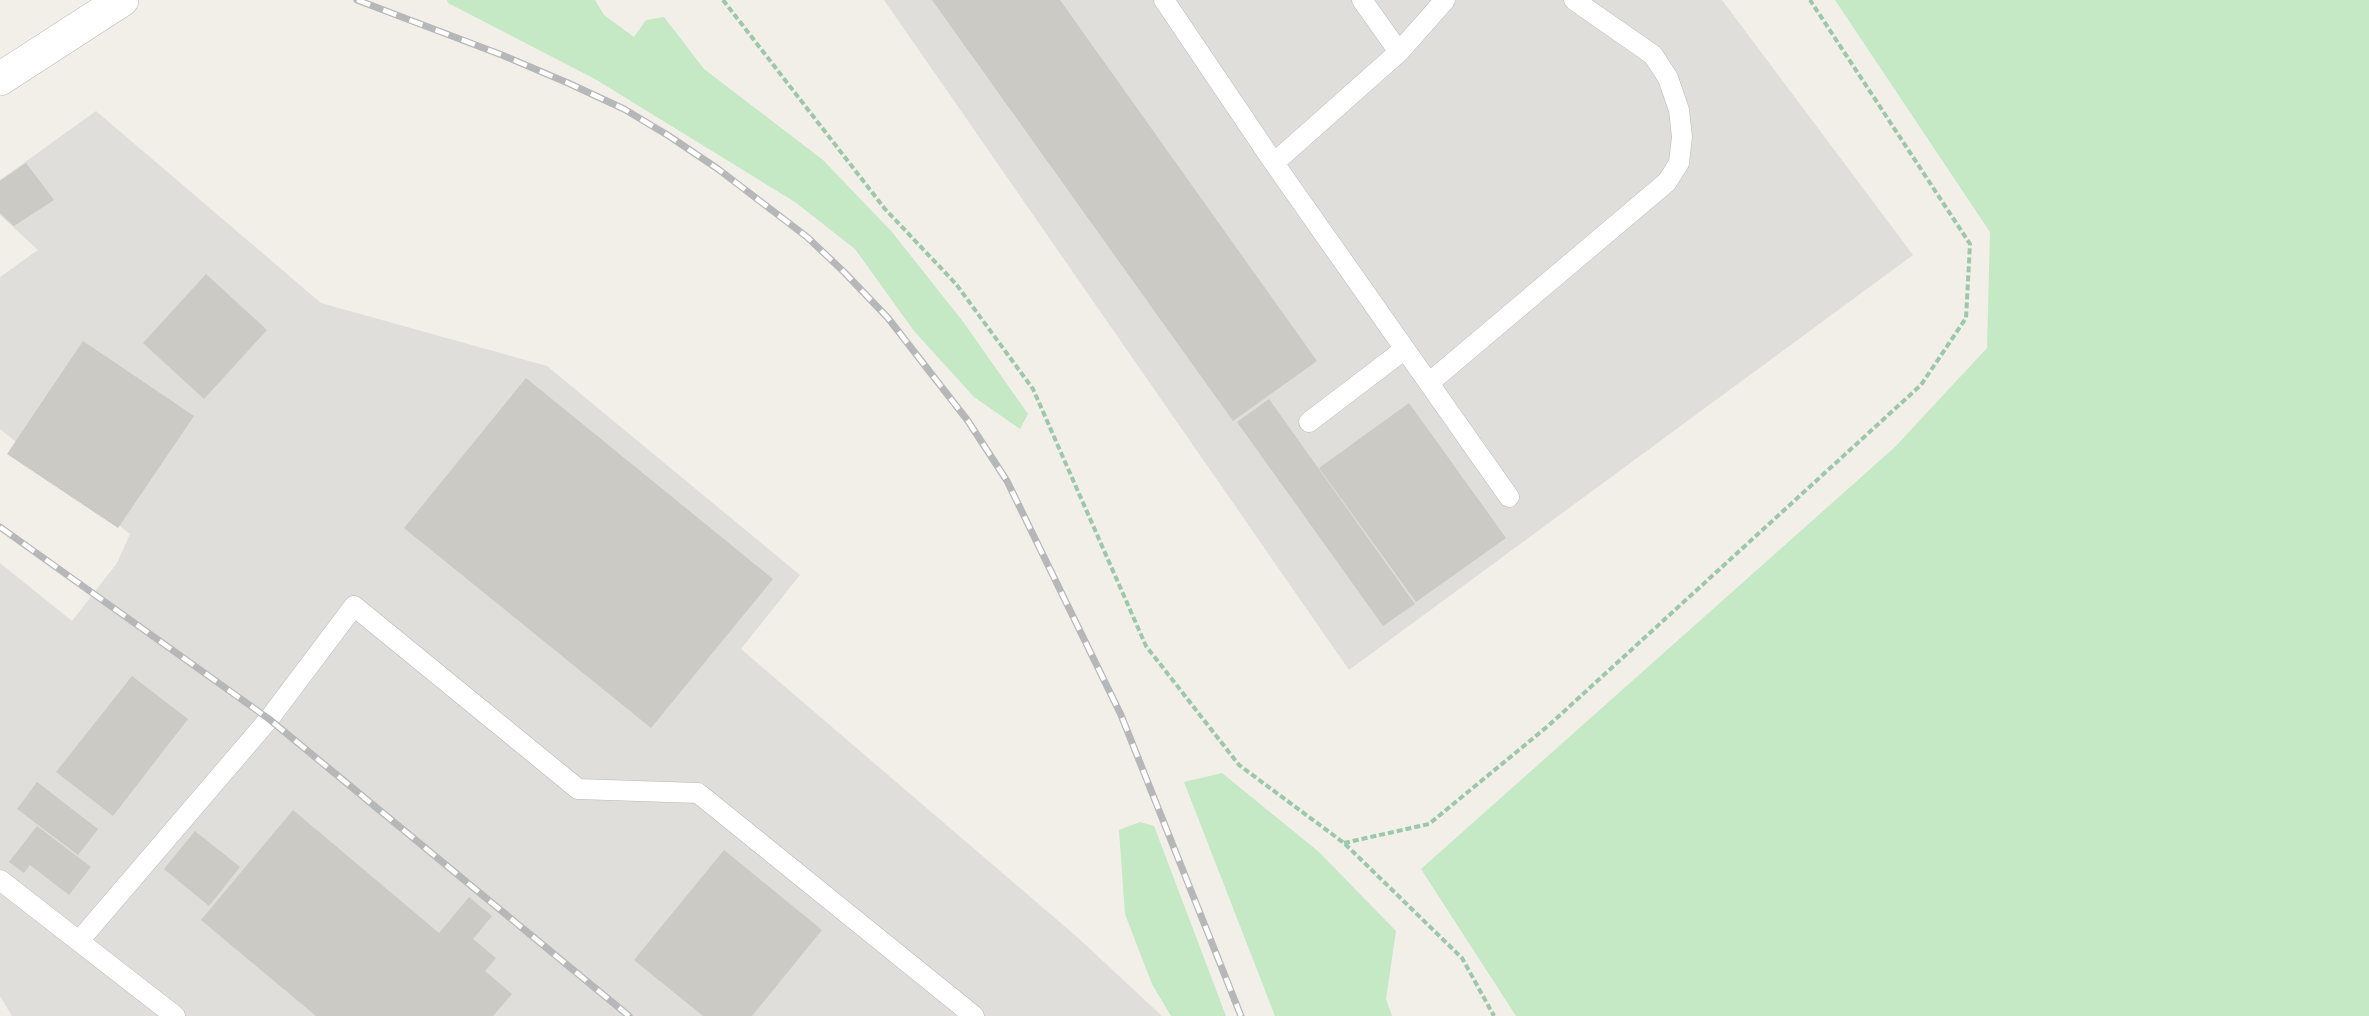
<!DOCTYPE html>
<html>
<head>
<meta charset="utf-8">
<style>
  body { margin:0 }
  canvas { display:block; background:#f1efe8 }
</style>
</head>
<body>
<canvas width="2369" height="1016"></canvas>
<script>
const ctx = document.querySelector('canvas').getContext('2d');
ctx.lineJoin = 'round';
function paint(path, color) {
  ctx.fillStyle = color;
  ctx.fill(path, 'evenodd');
}
function shape(rows) {
  const path = new Path2D();
  for (const r of rows) {
    path.moveTo(r[0], r[1]);
    for (let i = 2; i < r.length; i += 2) path.lineTo(r[i], r[i + 1]);
  }
  return path;
}
function strokePath(path, color, width, dash) {
  ctx.strokeStyle = color;
  ctx.lineWidth = width;
  ctx.lineCap = dash ? 'butt' : 'round';
  ctx.setLineDash(dash || []);
  ctx.stroke(path);
}
paint(shape([
  [884,0,1722,0,1913,255,1349,670],
  [96,111,321,303,547,366,800,575,741,649,1076,936,1162,1016,12,1016,0,996,0,563,72,621,117,563,130,534,0,429,0,277,38,250,0,215,0,180]
]), '#e0deda');
paint(shape([
  [447,0,595,0,604,15,634,37,646,20,664,17,704,69,823,160,892,232,964,323,1028,414,1020,429,974,397,914,331,855,249,795,202,595,79,448,3],
  [1835,0,2369,0,2369,1016,1516,1016,1421,869,1895,447,1987,348,1990,232],
  [1222,773,1319,852,1396,931,1386,999,1392,1016,1275,1016,1184,782],
  [1140,822,1154,826,1226,1016,1171,1016,1152,984,1125,914,1119,830]
]), '#c5e8c5');
paint(shape([
  [932,0,1060,0,1317,361,1233,421],
  [26,163,54,200,14,226,0,213,0,181],
  [206,274,267,330,204,399,143,343],
  [83,341,194,416,118,528,7,454],
  [526,378,773,579,651,728,404,528],
  [1269,399,1415,604,1383,626,1237,422],
  [1409,403,1506,538,1416,602,1319,468],
  [132,676,188,719,113,816,56,772],
  [37,782,98,829,78,855,17,809],
  [293,810,439,933,469,897,492,916,473,939,496,958,485,971,512,994,493,1016,316,1016,201,920],
  [37,826,91,867,69,895,30,865,24,873,9,862],
  [195,831,240,867,209,906,164,869],
  [724,850,822,930,752,1016,703,1016,634,960]
]), '#cccac5');
const service = shape([
  [1164,0,1274,163,1509,497],
  [1362,0,1399,52],
  [1274,163,1399,52,1445,0],
  [1429,383,1667,182,1679,163,1682,137,1679,110,1668,78,1653,55,1574,0],
  [1309,422,1405,349],
  [0,880,175,1016],
  [79,941,269,719,354,606,578,789,698,793,974,1016]
]);
const minor = shape([
  [0,79,122,0]
]);
strokePath(service, '#b5b8bc', 21);
strokePath(minor, '#b5b8bc', 34);
strokePath(shape([
  [723,0,885,209,956,284,1033,389,1146,646,1239,765,1344,843,1462,958,1494,1016],
  [1344,843,1429,824,1548,726,1921,385,1966,318,1970,244,1810,0]
]), '#9cc7a9', 4, [6, 3]);
strokePath(service, '#fff', 20);
strokePath(minor, '#fff', 33);
const rail = shape([
  [357,0,502,55,568,83,624,109,669,136,718,169,807,237,844,272,888,318,968,421,1007,481,1121,715,1241,1016],
  [0,527,269,719,629,1016]
]);
strokePath(rail, '#b6b7b8', 7);
strokePath(rail, '#fff', 4.5, [14]);
</script>
</body>
</html>
